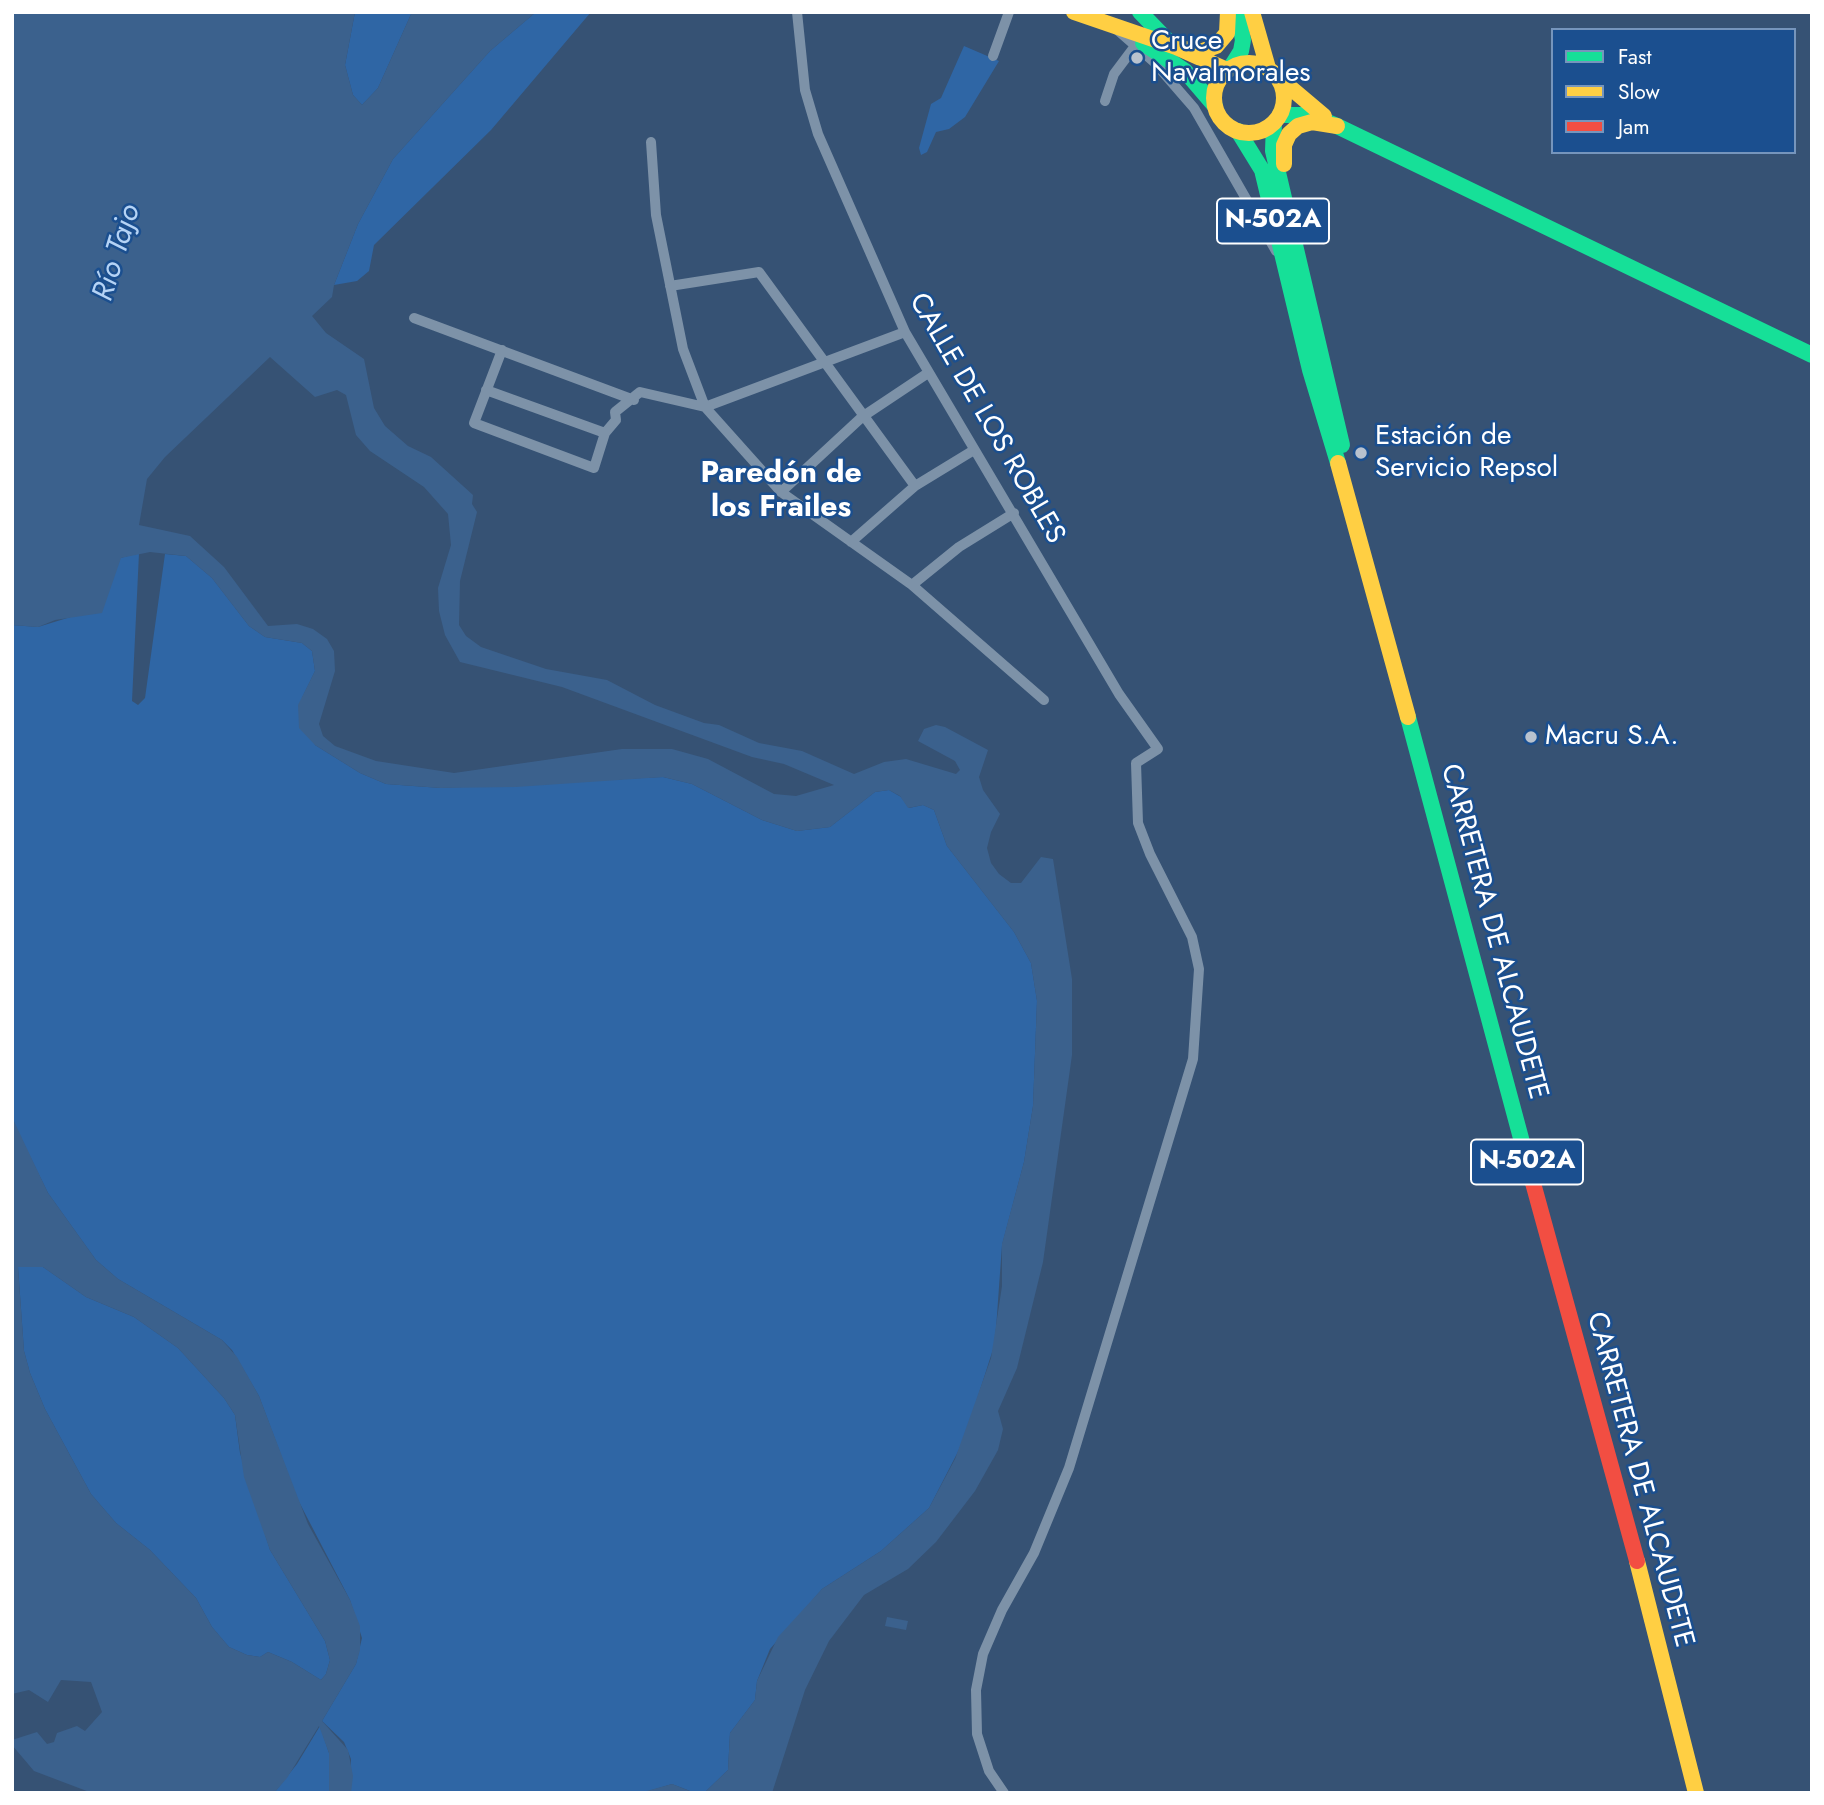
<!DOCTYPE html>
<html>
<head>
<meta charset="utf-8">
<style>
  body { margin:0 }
  #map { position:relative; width:1824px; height:1805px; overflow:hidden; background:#365274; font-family:Jost,sans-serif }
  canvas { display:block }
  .frame { position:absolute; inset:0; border:14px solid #fff; pointer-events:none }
  .legend { position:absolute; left:1551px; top:28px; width:245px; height:126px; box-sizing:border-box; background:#1b4f8f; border:2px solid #7695bc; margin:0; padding:9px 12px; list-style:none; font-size:21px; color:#fff }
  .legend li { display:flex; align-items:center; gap:14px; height:35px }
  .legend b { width:35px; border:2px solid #7695bc }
</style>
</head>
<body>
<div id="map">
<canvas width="1824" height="1805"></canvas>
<div class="frame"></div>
<ul class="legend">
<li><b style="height:9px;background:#16e098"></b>Fast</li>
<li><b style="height:9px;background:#ffcf43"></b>Slow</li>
<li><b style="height:9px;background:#f24e42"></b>Jam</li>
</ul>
</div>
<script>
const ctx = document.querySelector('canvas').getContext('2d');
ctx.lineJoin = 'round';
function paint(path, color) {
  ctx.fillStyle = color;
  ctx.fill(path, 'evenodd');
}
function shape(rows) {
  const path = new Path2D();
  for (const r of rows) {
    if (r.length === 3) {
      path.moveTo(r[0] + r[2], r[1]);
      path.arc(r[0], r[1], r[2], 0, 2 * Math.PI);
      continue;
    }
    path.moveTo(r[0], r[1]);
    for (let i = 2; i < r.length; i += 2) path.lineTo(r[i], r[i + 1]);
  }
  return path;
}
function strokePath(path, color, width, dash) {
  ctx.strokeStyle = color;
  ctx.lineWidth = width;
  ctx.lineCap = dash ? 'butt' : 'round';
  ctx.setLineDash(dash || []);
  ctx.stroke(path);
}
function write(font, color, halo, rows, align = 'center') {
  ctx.font = font + ' Jost,sans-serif';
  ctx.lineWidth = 5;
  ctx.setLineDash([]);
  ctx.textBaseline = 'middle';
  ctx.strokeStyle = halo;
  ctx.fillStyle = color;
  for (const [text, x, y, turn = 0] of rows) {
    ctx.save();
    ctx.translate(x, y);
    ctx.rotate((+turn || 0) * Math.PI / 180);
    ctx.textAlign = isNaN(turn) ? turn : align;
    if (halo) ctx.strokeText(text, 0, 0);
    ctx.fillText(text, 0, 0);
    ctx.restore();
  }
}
paint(shape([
  [355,12,412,12,378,88,362,105,353,95,345,65],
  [536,12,591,12,491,130,374,245,369,271,357,281,334,285,358,224,393,159,490,51],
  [964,46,999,61,965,117,949,129,936,132,927,152,921,155,919,148,931,104,941,98],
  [139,553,132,701,138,705,145,698,165,554,186,556,212,578,249,626,265,637,302,643,312,651,315,671,302,698,315,745,360,773,386,784,441,788,663,777,692,784,762,820,797,831,830,827,875,792,889,790,901,797,909,808,923,805,934,810,947,846,1014,932,1031,963,1037,1001,1033,1106,1024,1162,1002,1245,995,1343,964,1440,929,1508,881,1551,822,1589,770,1649,757,1681,755,1700,730,1733,728,1770,704,1793,695,1793,672,1784,642,1793,351,1793,351,1759,344,1742,322,1721,356,1664,362,1638,350,1600,297,1498,259,1396,232,1350,222,1340,118,1279,96,1260,48,1193,17,1130,12,1117,12,625,38,627,77,615,120,558],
  [18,1267,43,1267,86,1297,134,1317,178,1348,224,1398,235,1415,240,1453,270,1550,325,1641,330,1660,326,1674,321,1680,292,1662,268,1652,260,1657,247,1655,229,1647,212,1627,196,1598,150,1550,116,1523,91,1494,45,1409,30,1373,24,1351],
  [320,1726,329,1753,329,1793,274,1793,297,1764]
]), '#2f66a5');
paint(shape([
  [12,12,355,12,345,65,353,95,362,105,378,88,412,12,536,12,490,51,393,159,358,224,334,285,332,297,312,316,326,333,364,359,374,408,385,426,408,446,431,457,473,495,472,504,477,512,460,581,459,625,466,636,481,647,546,669,607,680,655,705,704,723,719,725,759,743,802,751,854,774,884,762,906,759,956,774,960,770,955,761,918,741,924,729,936,725,945,727,988,750,979,777,983,790,1000,814,991,832,987,848,991,863,999,874,1011,883,1021,883,1041,857,1053,859,1072,979,1072,1055,1043,1262,1017,1368,998,1411,1003,1429,998,1450,975,1491,936,1542,908,1569,864,1595,829,1641,805,1690,772,1793,704,1793,728,1770,730,1733,755,1700,757,1681,778,1637,822,1589,881,1551,929,1508,955,1459,991,1358,1002,1286,1002,1244,1024,1162,1033,1106,1037,1001,1031,963,1014,932,947,846,934,810,923,805,908,808,900,796,889,790,875,792,830,827,797,831,762,820,692,784,663,777,516,787,441,788,386,784,360,773,315,745,299,728,298,705,315,671,312,651,302,643,265,637,249,626,212,578,186,556,150,552,121,558,102,613,55,620,38,627,12,625],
  [270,357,315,397,337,390,346,395,356,435,370,451,424,487,448,514,451,545,438,588,439,611,445,635,460,662,562,687,752,757,784,764,834,785,796,796,774,794,708,759,672,749,622,749,454,773,376,761,335,746,323,736,319,724,335,671,334,651,327,639,313,629,297,624,268,626,224,567,190,536,139,525,147,479,165,457],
  [12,1117,48,1193,96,1260,118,1279,222,1340,237,1357,259,1396,308,1524,350,1600,360,1626,360,1650,356,1664,322,1721,348,1750,353,1776,351,1793,329,1793,329,1753,319,1726,287,1778,274,1793,92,1793,34,1771,12,1745,12,1740,37,1732,47,1744,54,1742,57,1733,77,1726,85,1731,102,1712,91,1682,61,1680,48,1702,29,1690,12,1694],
  [18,1267,43,1267,86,1297,134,1317,178,1348,224,1398,235,1415,244,1477,270,1550,325,1641,330,1660,326,1674,321,1680,292,1662,268,1652,260,1657,247,1655,229,1647,212,1627,196,1598,150,1550,116,1523,91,1494,45,1409,30,1373,24,1351],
  [887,1617,908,1621,906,1630,885,1626],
  [672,1784,695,1793,642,1793,643,1792]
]), '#3b618d');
strokePath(shape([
  [797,12,805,90,818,134,905,332,1119,694,1158,749,1136,763,1138,823,1150,854,1192,937,1199,969,1193,1059,1069,1468,1034,1553,1002,1610,983,1654,976,1690,977,1734,989,1771,1004,1793],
  [1115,28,1154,62,1194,108,1276,251],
  [993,56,1009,12],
  [1105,101,1114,74,1135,46],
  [651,142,656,215,683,349,705,407,781,492,912,585,1044,700],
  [670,286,759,272,915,486],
  [414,318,634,400],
  [502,350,474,423,594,468,605,433,616,420,615,412,640,392,705,407],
  [486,390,605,433],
  [705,407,905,332],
  [781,492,862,417,928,373],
  [851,542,915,486,974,450],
  [912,585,959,547,1014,513]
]), '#7d92a8', 10);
strokePath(shape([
  [1140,12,1171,44],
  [1143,43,1185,71,1215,106],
  [1231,67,1241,51,1243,40,1238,12],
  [1280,115,1310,115,1337,126,1812,355],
  [1274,123,1273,151,1342,445],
  [1238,131,1262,170,1310,370,1338,463],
  [1408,717,1533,1183]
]), '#16e098', 16);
strokePath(shape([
  [1074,12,1176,47,1227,70],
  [1252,12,1268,68],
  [1176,47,1200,52,1216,46,1227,33,1228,12],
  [1249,98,35],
  [1279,78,1324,116],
  [1284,164,1284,145,1289,134,1298,126,1312,122,1337,126],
  [1338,463,1408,717],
  [1637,1561,1696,1793]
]), '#ffcf43', 16);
strokePath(shape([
  [1533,1183,1637,1561]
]), '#f24e42', 16);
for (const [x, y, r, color] of [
  [1137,58,7,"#b9c2ce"],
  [1361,453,7,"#b9c2ce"],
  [1531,737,7,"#b9c2ce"]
]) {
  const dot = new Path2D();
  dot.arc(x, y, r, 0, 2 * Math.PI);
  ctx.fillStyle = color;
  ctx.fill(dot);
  strokePath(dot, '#1b4f8f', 2.5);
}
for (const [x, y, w] of [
  [1273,221,112],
  [1527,1162,112]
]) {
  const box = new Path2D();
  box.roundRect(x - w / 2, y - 22.5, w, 45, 5);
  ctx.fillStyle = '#1b4f8f';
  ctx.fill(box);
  strokePath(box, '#fff', 2);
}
write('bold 26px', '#fff', null, [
  ["N-502A",1273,221],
  ["N-502A",1527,1162]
]);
write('28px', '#fff', '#1b4f8f', [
  ["Cruce",1151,42],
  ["Navalmorales",1151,74],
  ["Estación de",1375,437],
  ["Servicio Repsol",1375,469],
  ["Macru S.A.",1545,737]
], 'left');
write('28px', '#fff', '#1b4f8f', [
  ["CALLE DE LOS ROBLES",986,419,60],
  ["CARRETERA DE ALCAUDETE",1493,932,75],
  ["CARRETERA DE ALCAUDETE",1639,1480,75]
]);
write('italic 30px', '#b5d3f5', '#1b4f8f', [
  ["Río Tajo",118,253,-73]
]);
write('bold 30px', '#fff', '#1b4f8f', [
  ["Paredón de",781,475],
  ["los Frailes",781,509]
]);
</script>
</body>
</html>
